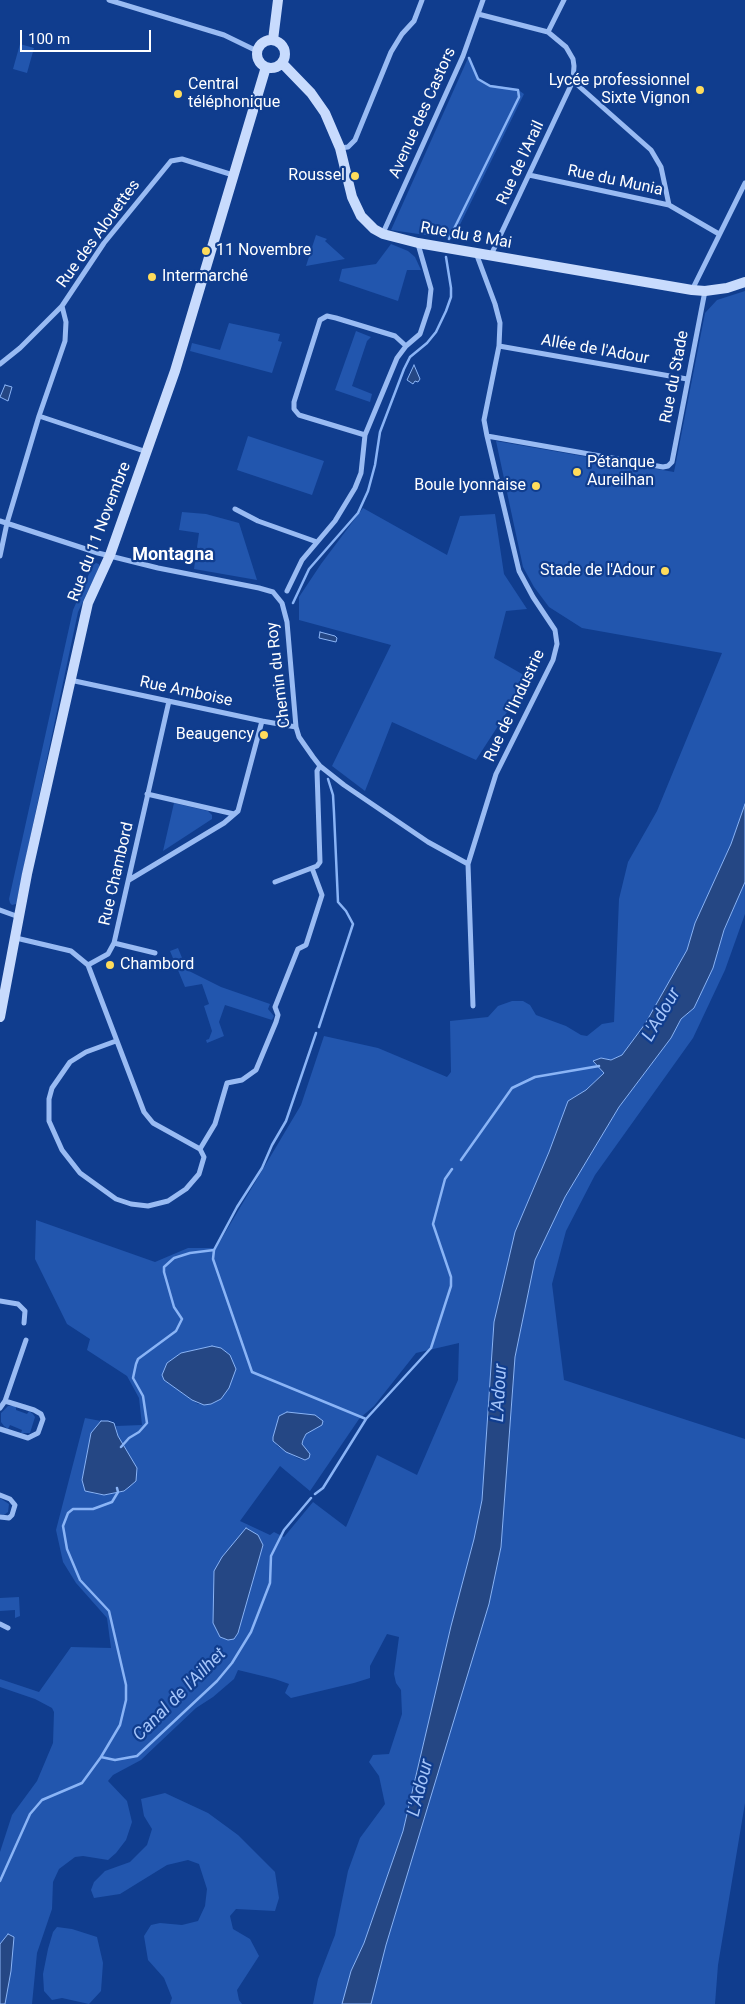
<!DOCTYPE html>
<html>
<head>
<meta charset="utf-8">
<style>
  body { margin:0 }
  #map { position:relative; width:745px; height:2004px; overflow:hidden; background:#103d8e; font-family:Roboto,sans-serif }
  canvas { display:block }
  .scale { position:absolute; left:20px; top:30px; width:131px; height:22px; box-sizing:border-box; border:2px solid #fff; border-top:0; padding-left:6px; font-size:15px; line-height:18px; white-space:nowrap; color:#fff; -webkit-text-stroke:4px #103d8e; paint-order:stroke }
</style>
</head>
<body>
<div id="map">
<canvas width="745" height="2004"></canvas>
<div class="scale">100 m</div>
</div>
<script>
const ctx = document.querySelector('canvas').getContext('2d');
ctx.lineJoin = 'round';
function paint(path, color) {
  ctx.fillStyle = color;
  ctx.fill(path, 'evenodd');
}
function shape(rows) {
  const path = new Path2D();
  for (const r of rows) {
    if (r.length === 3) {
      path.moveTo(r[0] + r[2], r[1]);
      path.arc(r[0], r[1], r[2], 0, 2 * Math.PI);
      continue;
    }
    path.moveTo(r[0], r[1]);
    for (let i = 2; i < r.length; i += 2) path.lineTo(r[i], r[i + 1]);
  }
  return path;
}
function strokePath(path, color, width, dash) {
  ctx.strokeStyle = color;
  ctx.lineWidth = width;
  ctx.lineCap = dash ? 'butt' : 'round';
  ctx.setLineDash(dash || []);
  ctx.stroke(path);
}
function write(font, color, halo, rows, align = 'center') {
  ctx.font = font + ' Roboto,sans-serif';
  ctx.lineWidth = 4.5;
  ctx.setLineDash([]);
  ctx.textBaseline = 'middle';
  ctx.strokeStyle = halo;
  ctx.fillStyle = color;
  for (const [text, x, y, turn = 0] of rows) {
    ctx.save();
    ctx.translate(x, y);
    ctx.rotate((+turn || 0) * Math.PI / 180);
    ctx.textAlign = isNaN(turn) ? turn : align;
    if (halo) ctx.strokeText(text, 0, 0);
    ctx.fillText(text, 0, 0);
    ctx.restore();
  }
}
paint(shape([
  [20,44,34,48,27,73,13,69],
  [469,56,478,79,491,85,517,89,524,94,453,239,391,230],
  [316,235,327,239,325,241,345,259,306,266],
  [391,244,408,251,415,257,421,270,407,270,398,301,339,281,342,269,376,264],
  [745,291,745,804,731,844,695,923,687,950,645,1024,622,1055,611,1060,601,1058,593,1061,604,1073,586,1090,568,1101,549,1152,515,1232,494,1322,482,1500,474,1539,451,1626,403,1831,364,1943,351,1971,342,2004,313,2004,318,1979,335,1935,348,1871,360,1838,385,1804,379,1776,369,1762,373,1755,389,1754,402,1714,401,1690,396,1683,394,1674,399,1637,387,1634,370,1666,370,1678,354,1683,291,1698,285,1693,289,1684,275,1679,238,1670,234,1679,213,1697,196,1708,141,1760,113,1775,108,1781,127,1801,132,1822,126,1840,116,1853,108,1860,83,1856,75,1857,59,1869,53,1882,52,1909,37,1953,32,2004,5,2004,14,1937,8,1934,0,1944,0,1852,12,1815,37,1781,53,1743,54,1712,52,1708,35,1699,0,1687,0,1679,39,1692,71,1647,111,1648,107,1618,76,1583,63,1562,56,1530,85,1418,101,1421,91,1433,82,1480,85,1490,95,1494,104,1495,124,1491,135,1481,137,1468,118,1436,116,1426,142,1425,139,1398,127,1376,87,1350,90,1339,67,1324,35,1259,36,1220,155,1262,188,1248,216,1248,301,1105,324,1036,378,1048,447,1077,451,1072,450,1021,488,1017,498,1006,512,1001,523,1001,530,1005,536,1015,566,1026,581,1035,587,1036,602,1024,614,1022,619,899,628,862,657,811,722,653,582,628,549,607,534,587,523,567,496,441,674,472,705,313,717,300],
  [459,1343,458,1380,417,1475,377,1455,346,1527,313,1502,284,1537,274,1532,270,1535,240,1521,280,1466,310,1491,359,1419,374,1406,416,1353],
  [212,1346,221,1348,230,1355,236,1369,221,1399,211,1404,198,1404,164,1380,162,1375,181,1353],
  [279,1416,306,1434,302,1444,310,1454,309,1458,305,1460,299,1459,277,1446,273,1437],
  [258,1535,263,1545,238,1633,234,1639,213,1623,214,1571],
  [229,323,280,334,278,341,282,342,272,373,190,351,192,343,220,350],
  [356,331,371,337,367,341,352,386,372,394,370,402,335,390],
  [248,436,324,461,312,495,237,470],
  [363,508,447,555,460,516,495,514,504,574,527,609,506,611,494,658,529,678,476,760,392,722,365,791,332,766,391,645,299,620,299,597,321,564],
  [182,512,206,514,239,523,257,580,194,569,199,533,179,530],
  [96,563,99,564,99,568,78,612,17,900,16,904,12,905,10,903,9,899,73,610,93,565],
  [174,803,208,811,212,815,212,819,163,851],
  [745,882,745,914,725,970,693,1038,595,1175,566,1231,552,1284,564,1380,745,1439,745,1803,718,1965,715,2004,371,2004,386,1945,489,1604,501,1547,515,1357,535,1260,565,1197,619,1107,671,1038,681,1019,694,1008,713,968,724,931],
  [178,948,187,970,221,987,270,1004,268,1009,274,1016,272,1020,225,1005,219,1022,224,1036,207,1043,206,1040,209,1039,212,1031,204,1006,209,1004,202,984,185,987,170,951],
  [8,1406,16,1406,16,1410,27,1414,29,1411,33,1414,35,1417,30,1433,21,1433,22,1430,10,1425,8,1429,4,1426,1,1422,1,1413],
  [0,1498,9,1504,8,1512,4,1515,0,1514],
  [19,1597,20,1616,15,1618,15,1610,0,1611,0,1598],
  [165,1793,208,1813,238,1835,275,1872,279,1898,275,1911,236,1909,230,1916,233,1929,250,1939,259,1956,237,1990,239,2000,242,2004,170,2004,172,1998,164,1978,148,1960,144,1936,151,1925,160,1923,182,1925,198,1921,205,1906,207,1889,199,1864,188,1860,167,1865,120,1894,94,1898,91,1890,94,1882,105,1871,130,1862,147,1845,152,1829,144,1816,141,1799],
  [57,1927,72,1929,97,1937,103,1963,101,1991,89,2004,62,1998,52,2000,44,1991,43,1974,48,1949,53,1932]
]), '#2256ae');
const water = shape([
  [414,365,420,379,418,382,415,381,413,384,407,380,414,365],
  [5,385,12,387,8,401,0,397,5,385],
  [320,632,335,636,337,638,336,642,319,638,320,632],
  [745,804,745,882,724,930,713,968,694,1008,681,1019,671,1038,619,1107,565,1197,535,1260,515,1357,501,1547,489,1604,386,1945,371,2004,342,2004,351,1971,364,1943,403,1831,451,1626,474,1539,482,1500,494,1322,515,1232,549,1152,568,1101,586,1090,604,1073,593,1061,601,1058,611,1060,622,1055,645,1024,687,950,695,923,731,844,745,804],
  [212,1346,221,1348,230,1355,236,1369,229,1388,221,1399,211,1404,204,1405,192,1400,164,1380,162,1375,167,1363,181,1353,212,1346],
  [287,1412,315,1415,323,1421,322,1425,306,1434,303,1440,302,1444,310,1454,309,1458,305,1460,286,1452,273,1441,273,1437,279,1416,287,1412],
  [101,1421,108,1421,114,1423,118,1436,137,1468,136,1481,129,1487,124,1491,104,1495,85,1491,82,1480,91,1433,101,1421],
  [246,1528,258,1535,263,1545,238,1633,234,1639,228,1640,220,1637,213,1623,214,1571,222,1557,246,1528],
  [8,1934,14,1937,11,1971,5,2004,0,2004,0,1944,8,1934]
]);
paint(water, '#254784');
strokePath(water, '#8ab4f6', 1);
strokePath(shape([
  [449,239,519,97,518,90,490,86,478,79,469,58],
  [293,603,309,569,358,513,368,491,375,465,380,432,404,369,410,357,427,343,436,332,446,311,451,297,451,288,446,257],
  [319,1027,353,924,346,911,338,902,334,813,333,795,328,779],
  [316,1033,286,1121,272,1145,262,1168,237,1207,214,1250,213,1259,252,1372,366,1419],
  [461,1160,512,1088,535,1077,599,1066],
  [121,1447,129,1438,139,1432,147,1423,143,1396,133,1378,136,1364,138,1359,176,1331,182,1319,174,1307,164,1272,164,1267,174,1258,190,1253,214,1250],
  [315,1494,323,1488,366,1419,431,1348,451,1286,451,1277,433,1224,445,1179,452,1169],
  [101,1757,120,1725,126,1700,126,1685,109,1611,80,1580,67,1549,63,1526,68,1513,73,1509,93,1509,112,1502,118,1492,117,1488],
  [0,1881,30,1814,42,1800,82,1783,101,1757,115,1760,137,1756,217,1681,232,1663,251,1632,270,1583,271,1556,284,1530,311,1498]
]), '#8ab4f6', 2.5);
strokePath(shape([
  [109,0,224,35,257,51],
  [478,14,548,32,566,47,573,59,574,66,573,81,491,255],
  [548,32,564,0],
  [573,81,651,150,661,167,669,205],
  [340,148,348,147,355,140,391,52,402,34,414,21,422,0],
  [529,175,669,205,719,234],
  [383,233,463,56,483,0],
  [692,290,745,183],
  [499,346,687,379],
  [0,364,20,348,62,306,104,243,171,161,182,159,233,175],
  [39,416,147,452],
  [365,435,299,415,294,409,294,402,320,320,327,316,336,318,395,336,406,346],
  [487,436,663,467,668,466,672,462,705,291],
  [235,509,258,521,317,542],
  [0,521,98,553,158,568,259,588,273,592,282,603,287,622,296,727,299,737,313,757,320,766,344,785,428,842,468,864],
  [0,556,7,523,39,416,65,341,66,322,62,306],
  [287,591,302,560,335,521,355,488,361,473,365,435,397,358,406,346,420,334,429,307,431,289,418,244],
  [70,680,262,721,296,727],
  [147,794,234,814],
  [129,880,224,823,238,811,262,721],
  [275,882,317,866,320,862,317,771,320,766],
  [0,910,19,917],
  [16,938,71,951,88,965,108,954,114,943,169,701],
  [114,943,155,953],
  [88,965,144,1112,153,1123,200,1149,204,1157,199,1174,186,1189,168,1201,148,1206,131,1204,116,1199,80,1173,62,1150,49,1121,49,1099,52,1088,70,1062,86,1052,116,1041],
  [473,1006,468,864,496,774,553,660,557,644,555,630,533,597,519,571,487,436,484,420,499,346,500,323,495,304,476,253],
  [200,1149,215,1124,227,1083,242,1080,256,1070,276,1022,278,1015,275,1007,298,949,306,945,322,895,312,868],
  [0,1301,18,1304,25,1311,24,1323],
  [0,1408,5,1401,26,1340],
  [0,1429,28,1438,38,1433,43,1419,41,1414,34,1410,5,1401],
  [0,1495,10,1499,15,1505,12,1515,9,1518,0,1517],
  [0,1624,8,1628]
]), '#99bbf3', 5);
strokePath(shape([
  [273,40,278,0],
  [271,54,14],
  [282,63,311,93,325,113,340,148,352,197,361,216,374,229,383,234,418,243,692,290,705,291,727,288,745,282],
  [0,1017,27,874,88,603,110,555,175,371,266,67]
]), '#c8dbfd', 10);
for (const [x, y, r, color] of [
  [700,90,5,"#ffdc5b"],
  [178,94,5,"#ffdc5b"],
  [355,176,5,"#ffdc5b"],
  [206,251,5,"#ffdc5b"],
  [152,277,5,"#ffdc5b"],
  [577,472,5,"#ffdc5b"],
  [536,486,5,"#ffdc5b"],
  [665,571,5,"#ffdc5b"],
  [264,735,5,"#ffdc5b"],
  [110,965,5,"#ffdc5b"]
]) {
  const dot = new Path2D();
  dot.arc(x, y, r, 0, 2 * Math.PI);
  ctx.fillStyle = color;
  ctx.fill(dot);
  strokePath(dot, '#103d8e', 2);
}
write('16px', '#fff', '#103d8e', [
  ["Lycée professionnel",690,81],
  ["Sixte Vignon",690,99],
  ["Central",188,85,"left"],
  ["téléphonique",188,103,"left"],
  ["Roussel",345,176],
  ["11 Novembre",216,251,"left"],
  ["Intermarché",162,277,"left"],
  ["Pétanque",587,463,"left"],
  ["Aureilhan",587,481,"left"],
  ["Boule lyonnaise",526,486],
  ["Stade de l'Adour",655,571],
  ["Beaugency",254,735],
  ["Chambord",120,965,"left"]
], 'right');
write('16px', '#fff', '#103d8e', [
  ["Avenue des Castors",423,113,-66],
  ["Rue de l'Arail",521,163,-65],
  ["Rue du Munia",615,181,12],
  ["Rue des Alouettes",99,234,-54],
  ["Rue du 8 Mai",466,236,10],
  ["Allée de l'Adour",595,350,10],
  ["Rue du Stade",675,377,-79],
  ["Rue du 11 Novembre",100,532,-69],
  ["Chemin du Roy",279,675,-97],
  ["Rue Amboise",186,692,12],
  ["Rue de l'Industrie",515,706,-65],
  ["Rue Chambord",117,874,-77]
]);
write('bold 18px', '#fff', '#103d8e', [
  ["Montagna",173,555]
]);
write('italic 18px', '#a5c5fa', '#103d8e', [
  ["L'Adour",662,1015,-60],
  ["L'Adour",500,1393,-87],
  ["Canal de l'Ailhet",180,1695,-45],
  ["L'Adour",421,1788,-76]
]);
</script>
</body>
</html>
